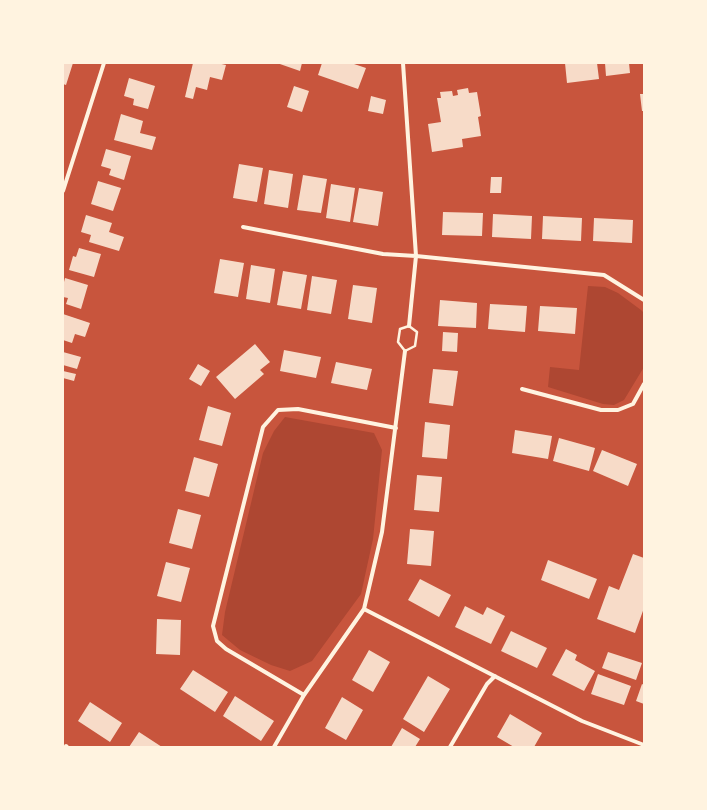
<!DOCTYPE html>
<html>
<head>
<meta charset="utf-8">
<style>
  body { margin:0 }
  #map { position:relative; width:707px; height:810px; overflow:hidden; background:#c8553d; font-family:"Playfair Display",serif }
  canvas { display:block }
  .frame { position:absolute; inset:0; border:64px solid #fff3e0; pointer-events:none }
</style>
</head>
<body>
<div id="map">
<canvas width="707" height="810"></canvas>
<div class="frame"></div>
</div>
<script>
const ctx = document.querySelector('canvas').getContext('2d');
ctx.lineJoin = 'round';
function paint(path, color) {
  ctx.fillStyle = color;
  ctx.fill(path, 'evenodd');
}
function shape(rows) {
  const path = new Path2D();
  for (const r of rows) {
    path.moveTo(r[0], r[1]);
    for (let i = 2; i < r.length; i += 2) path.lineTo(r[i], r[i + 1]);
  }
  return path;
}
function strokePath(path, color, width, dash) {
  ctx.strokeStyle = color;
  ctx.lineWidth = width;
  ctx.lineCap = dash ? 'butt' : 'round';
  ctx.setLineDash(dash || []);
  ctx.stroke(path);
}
paint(shape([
  [588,286,605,287,618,293,641,310,644,313,644,367,624,400,614,405,603,404,548,387,550,367,579,370],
  [285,417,374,433,382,450,373,539,361,594,312,661,290,671,271,665,240,650,222,635,225,612,263,453,274,431]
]), '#ae4732');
paint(shape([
  [63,63,73,63,66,85,63,84],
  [193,63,217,63,226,65,222,80,210,77,207,90,196,87,193,99,185,97],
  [277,63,302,63,300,71],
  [322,63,351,63,366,68,358,89,318,75],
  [565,63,597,63,599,79,567,83],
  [605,63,629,63,630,73,606,76],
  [129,78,155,86,148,109,133,105,134,99,124,96],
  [294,86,309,91,302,112,287,107],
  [468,88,469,93,477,92,481,116,478,117,481,136,462,139,463,147,432,152,428,124,441,122,437,98,441,98,440,92,452,91,453,96,458,95,457,90],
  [640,94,644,94,644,111,642,111],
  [371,96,386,100,383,114,368,111],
  [121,114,143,121,140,133,156,137,152,150,114,140],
  [106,149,131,156,124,180,109,175,111,169,101,166],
  [239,164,263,168,257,202,233,198],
  [269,170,293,174,288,208,264,204],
  [303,175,327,179,321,213,297,210],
  [491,177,502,177,501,193,490,193],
  [98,181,121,188,113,211,91,204],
  [331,184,355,188,350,222,326,218],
  [359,188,383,192,378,226,353,222],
  [443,212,483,213,482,236,442,235],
  [493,214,532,216,531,239,492,237],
  [86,215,112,223,109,232,124,237,119,251,89,242,91,235,81,232],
  [543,216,582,218,581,241,542,239],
  [594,218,633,220,632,243,593,241],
  [79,248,101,254,94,277,69,270,73,256,76,257],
  [220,259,244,263,238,297,214,293],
  [251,265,275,269,270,303,246,299],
  [283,271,307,275,301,309,277,305],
  [312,276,337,280,331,314,307,310],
  [65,278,88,285,81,309,66,304,68,298,63,297,63,286],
  [353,285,377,288,372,323,348,319],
  [440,300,477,303,476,328,438,326],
  [490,304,527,306,525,332,488,329],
  [540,306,577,308,575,334,538,331],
  [63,314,90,323,85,337,75,334,72,343,63,340],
  [443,332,458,333,457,352,442,351],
  [255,344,270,362,260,370,264,374,235,399,216,377],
  [284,350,321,357,316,378,280,371],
  [63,352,81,357,77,369,63,365],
  [336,362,372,369,367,390,331,383],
  [198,364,210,371,201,386,189,379],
  [433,369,458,371,453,406,429,403],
  [63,371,76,374,74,381,63,378],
  [208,406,231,413,222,446,199,440],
  [425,422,450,425,447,459,422,457],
  [515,430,552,436,548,459,512,453],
  [559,438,595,448,589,471,553,461],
  [602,450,637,464,628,486,593,471],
  [194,457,218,464,209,497,185,491],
  [417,475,442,477,439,512,414,510],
  [178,509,201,515,192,549,169,543],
  [410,529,434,531,431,566,407,564],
  [633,554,644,558,644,608,635,633,597,619,609,586,619,590],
  [548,560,597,579,589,599,541,580],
  [166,562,190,568,181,602,157,596],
  [420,579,451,595,439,617,408,600],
  [465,606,483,615,487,607,505,616,491,644,455,627],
  [157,619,181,620,180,655,156,654],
  [511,631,547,648,537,668,501,651],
  [566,649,577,655,575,660,595,671,584,691,552,675],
  [369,650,390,662,373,692,352,680],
  [608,652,642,663,636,680,602,668],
  [193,670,228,692,215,712,180,689],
  [598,674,631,686,624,705,591,694],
  [428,676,450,689,424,732,403,719],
  [642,684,644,685,644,704,636,701],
  [235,696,274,721,261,741,223,716],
  [342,697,363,710,346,740,325,728],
  [90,702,122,723,110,742,78,721],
  [510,714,542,733,534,747,514,747,497,737],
  [402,728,420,739,415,747,391,747],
  [139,732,162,747,129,747]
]), '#f7dbc8');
strokePath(shape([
  [409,326,417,332,415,346,405,351,398,342,400,329,409,326]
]), '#fff3e0', 2.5);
strokePath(shape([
  [403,63,416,256,409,326],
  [63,191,104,63],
  [243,227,383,254,416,256,604,275,644,300],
  [522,389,601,410,618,410,633,404,644,384],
  [364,609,582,721,644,745],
  [304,695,226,649,217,641,213,626,263,427,278,410,298,409,396,428],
  [66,746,67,747],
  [274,747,304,695,364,609,382,532,405,351],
  [450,747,487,684,495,676]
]), '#fff3e0', 4);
</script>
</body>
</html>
